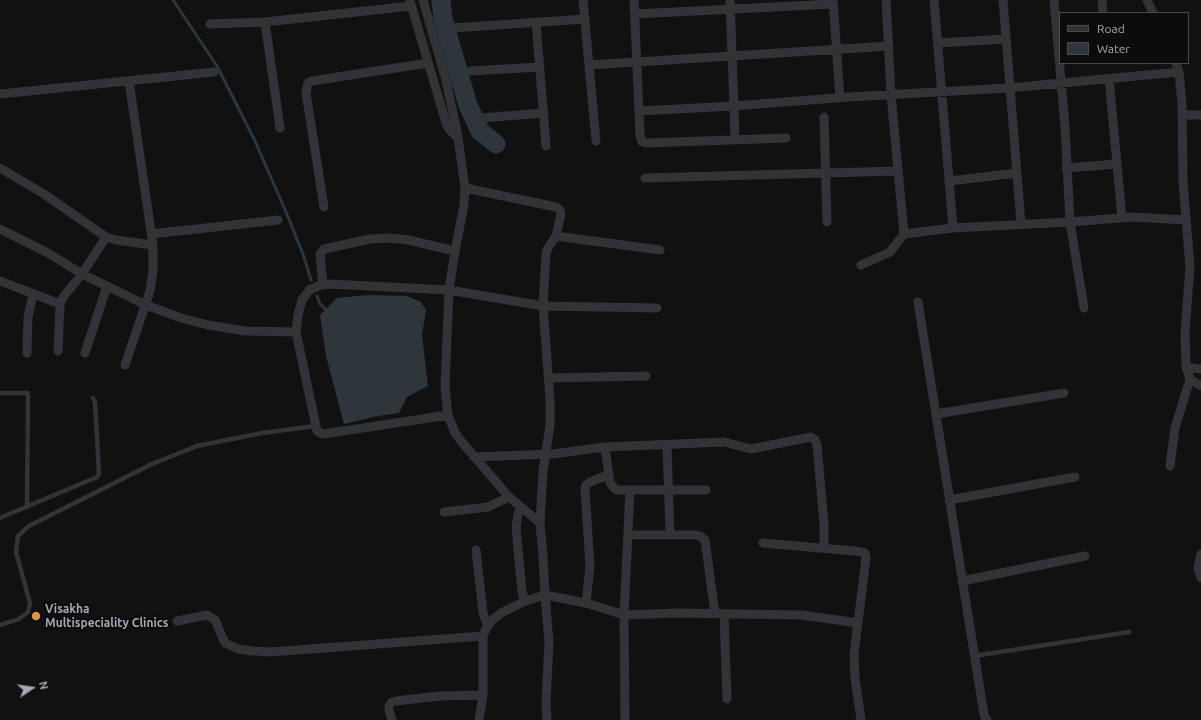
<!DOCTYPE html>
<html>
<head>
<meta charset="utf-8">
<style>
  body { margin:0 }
  #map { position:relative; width:1201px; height:720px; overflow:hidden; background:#111112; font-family:Ubuntu,sans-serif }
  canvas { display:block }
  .legend { position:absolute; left:1059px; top:12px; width:130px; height:52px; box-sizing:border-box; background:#0c0c0d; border:1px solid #494b4f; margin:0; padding:5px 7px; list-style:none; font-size:12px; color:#a4a9b1 }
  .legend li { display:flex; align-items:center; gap:8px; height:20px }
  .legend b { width:20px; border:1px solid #494b4f }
  .north { position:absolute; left:12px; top:668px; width:40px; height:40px; -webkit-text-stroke:3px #0c0c0d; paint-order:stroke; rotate:77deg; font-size:11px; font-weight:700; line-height:16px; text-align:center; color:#a4a9b1 }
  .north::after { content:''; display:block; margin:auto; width:14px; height:18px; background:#a4a9b1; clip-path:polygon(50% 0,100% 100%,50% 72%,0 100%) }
</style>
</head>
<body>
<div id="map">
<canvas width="1201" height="720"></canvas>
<ul class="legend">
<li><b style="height:5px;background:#323336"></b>Road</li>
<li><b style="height:11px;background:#2e363b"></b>Water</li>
</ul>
<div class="north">N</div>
</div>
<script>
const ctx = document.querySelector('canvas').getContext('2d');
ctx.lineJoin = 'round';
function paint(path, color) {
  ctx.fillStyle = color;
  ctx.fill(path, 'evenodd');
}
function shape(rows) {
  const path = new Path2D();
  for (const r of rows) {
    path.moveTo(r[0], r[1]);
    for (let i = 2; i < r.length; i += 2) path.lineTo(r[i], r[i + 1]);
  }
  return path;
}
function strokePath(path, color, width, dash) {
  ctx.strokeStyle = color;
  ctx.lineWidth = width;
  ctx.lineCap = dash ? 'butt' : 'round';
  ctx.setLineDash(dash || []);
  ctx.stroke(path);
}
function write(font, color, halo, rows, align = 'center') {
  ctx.font = font + ' Ubuntu,sans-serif';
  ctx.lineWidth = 4;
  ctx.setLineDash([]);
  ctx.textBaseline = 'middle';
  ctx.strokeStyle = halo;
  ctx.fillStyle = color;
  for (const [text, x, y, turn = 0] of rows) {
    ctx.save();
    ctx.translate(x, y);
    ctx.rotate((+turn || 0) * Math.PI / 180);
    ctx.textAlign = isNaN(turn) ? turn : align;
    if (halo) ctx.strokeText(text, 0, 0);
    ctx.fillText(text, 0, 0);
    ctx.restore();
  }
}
paint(shape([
  [368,295,407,296,421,302,426,310,422,335,428,386,407,397,399,413,378,416,344,424,326,356,320,315,337,298]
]), '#2e363b');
strokePath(shape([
  [173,0,217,66,255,141,286,212,303,254,311,280],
  [317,296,320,304,328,312]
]), '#2e363b', 3);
strokePath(shape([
  [441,0,443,19,468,105,480,131,496,144]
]), '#2e363b', 19);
strokePath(shape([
  [0,393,28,393,27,507],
  [0,518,97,477,99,473,95,402,93,398],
  [0,625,19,619,28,612,30,603,16,552,18,536,29,526,152,464,197,446,262,433,315,426],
  [974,656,1129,632]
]), '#323336', 4.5);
strokePath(shape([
  [423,0,446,80,458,137,465,188,464,205,455,251,449,290,445,386,448,415,455,433,461,441,509,497,540,523,543,556,545,595,525,601,501,613,491,621,486,629,483,636,483,695,479,720],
  [583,0,596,141],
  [634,0,640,135,642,142,646,143,786,138],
  [730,0,734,106,848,97,1009,88,1179,72],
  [833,0,840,98],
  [886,0,891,95,904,234,953,228,1070,222,1133,217,1186,220],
  [934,0,953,228],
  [1003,0,1021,224],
  [1054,0,1065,126,1070,222,1084,308],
  [1102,0,1103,13],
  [1147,0,1153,13],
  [410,1,446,123,449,129,457,137],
  [635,14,833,4],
  [265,22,280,128],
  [536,22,546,146],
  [210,24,265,22,411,6],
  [453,28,585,19],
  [938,43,1006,39],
  [1176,63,1179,72,1182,104,1183,182,1190,267,1185,332,1186,367,1190,379,1201,386],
  [589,65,889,46],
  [470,71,540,67],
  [1109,79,1122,218],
  [0,94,214,72],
  [639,111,734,106,735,140],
  [1182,115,1201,115],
  [824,117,827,222],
  [481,118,544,113],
  [0,168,44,194,106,237,116,240,153,245],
  [1066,168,1117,164],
  [645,178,898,171],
  [949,181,1017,173],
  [465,188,556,207,560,210,561,214,556,236,548,248,546,253,543,306,550,400,550,425,543,471,540,523],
  [324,207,306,93,308,83,312,81,428,63],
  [0,229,48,253,82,274,146,305,181,318,208,325,245,331,296,332],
  [151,234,278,220],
  [556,236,660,250],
  [861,265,890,252,904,234],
  [0,281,60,304],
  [323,285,320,254,324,249,370,239,390,238,408,240,455,251],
  [918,302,984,715,987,720],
  [58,351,60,304,64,296,82,274,106,237],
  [27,353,28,317,33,294],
  [85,353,107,286],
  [125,365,150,291,153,271,153,245,129,81],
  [1186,367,1201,369],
  [549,378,646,376],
  [936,414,1064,393],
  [448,415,330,433,323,434,317,431,296,332,298,315,302,300,309,290,321,285,330,284,449,290,543,306,657,308],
  [667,445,670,535],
  [605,447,610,483,616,490,706,490],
  [474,457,552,454,605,447,724,442,751,449,811,437,815,440,817,445,824,524,824,548],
  [1170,466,1175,428,1190,379],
  [949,500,1075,477],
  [521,507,518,514,516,528,522,592,525,601],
  [444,512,488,507,509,497],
  [629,535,696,535,700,536,705,540,715,614],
  [763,543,855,551,865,553,866,558,854,654,855,678,861,720],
  [476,550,483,613,488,626],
  [1201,554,1198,568,1201,578],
  [962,581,1085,556],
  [586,603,590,566,585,490,586,485,590,482,608,475],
  [724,614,727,699],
  [177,621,207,615,215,620,225,643,238,649,253,651,271,652,483,636],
  [392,720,389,710,389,706,392,702,396,701,439,696,483,695],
  [547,720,546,703,549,642,545,595,586,603,624,615,677,613,802,615,858,623],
  [625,720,624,615,630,490]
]), '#323336', 9);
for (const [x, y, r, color] of [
  [36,616,5,"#d99742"]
]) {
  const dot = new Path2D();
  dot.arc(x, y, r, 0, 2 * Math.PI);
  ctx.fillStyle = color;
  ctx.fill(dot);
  strokePath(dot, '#0c0c0d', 1.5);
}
write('bold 12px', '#a4a9b1', '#0c0c0d', [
  ["Visakha",45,609],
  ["Multispeciality Clinics",45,623]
], 'left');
</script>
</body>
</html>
